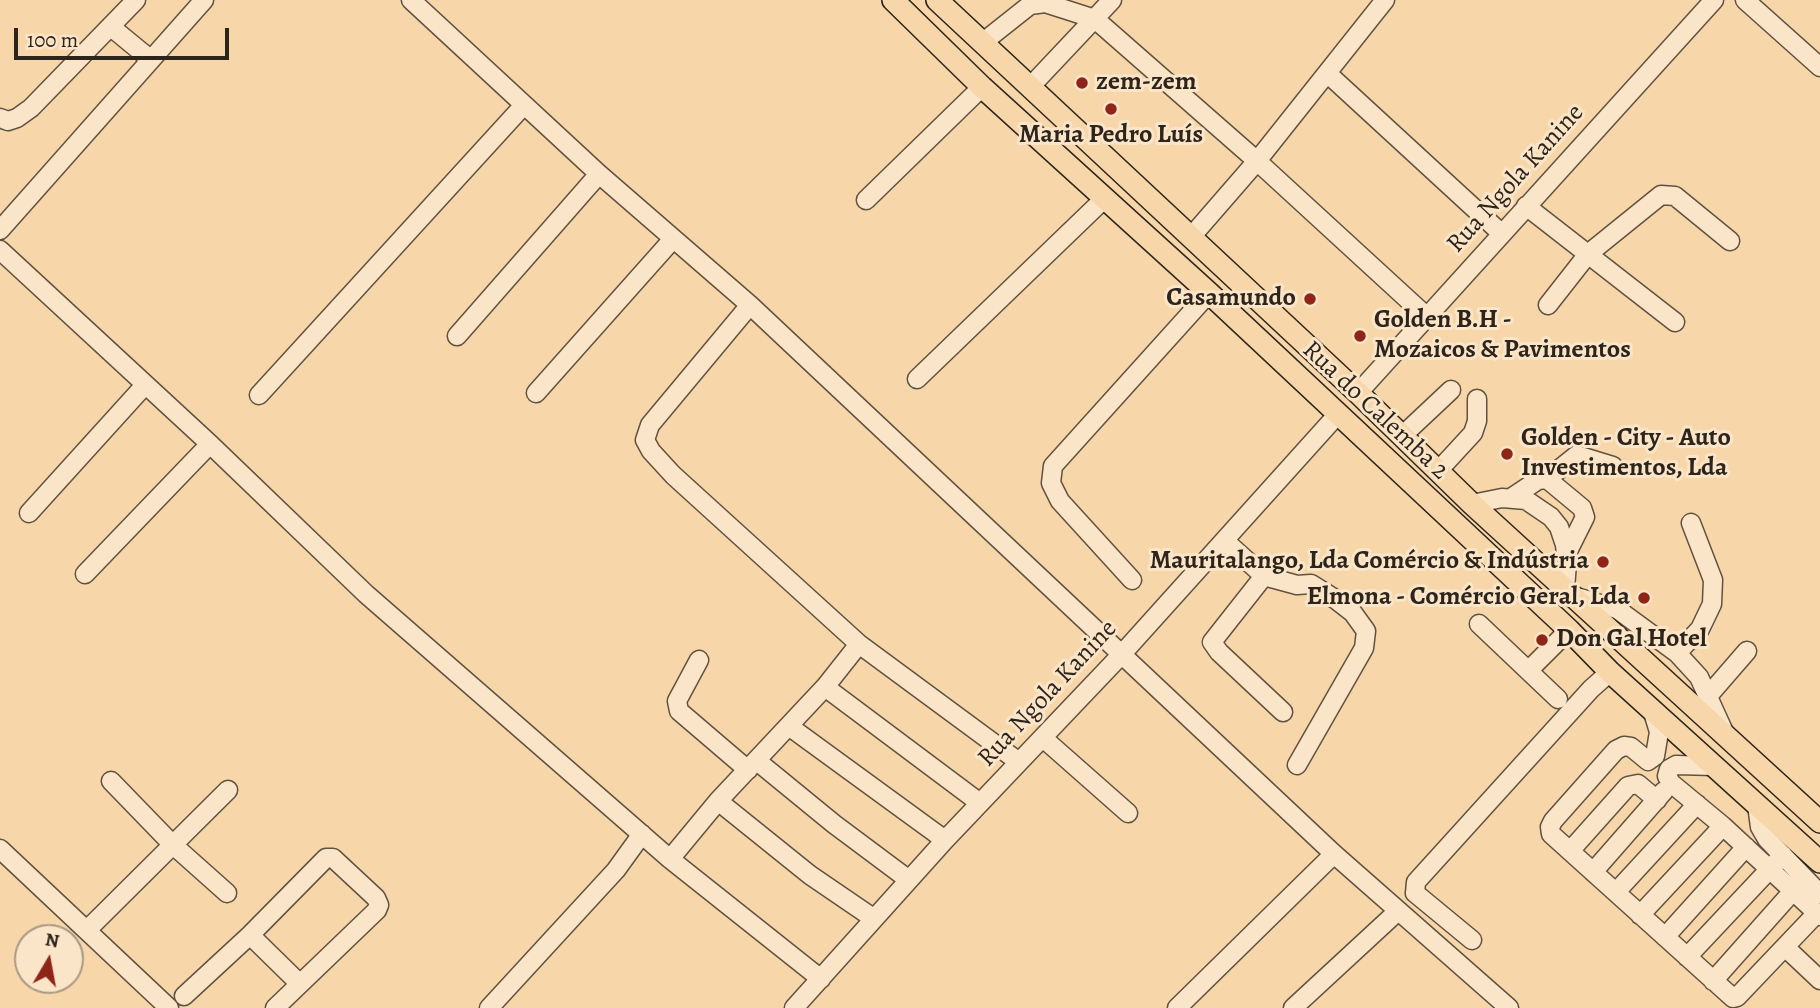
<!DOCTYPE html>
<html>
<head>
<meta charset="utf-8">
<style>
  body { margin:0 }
  #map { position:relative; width:1820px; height:1008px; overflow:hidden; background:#f7d7aa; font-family:Alegreya,serif }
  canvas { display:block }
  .north { position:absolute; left:14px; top:924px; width:70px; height:70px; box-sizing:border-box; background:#fae5c8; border:2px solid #a89883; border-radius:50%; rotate:10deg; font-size:19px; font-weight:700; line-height:28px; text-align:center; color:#2d251c }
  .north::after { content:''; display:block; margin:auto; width:24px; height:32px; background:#8f2418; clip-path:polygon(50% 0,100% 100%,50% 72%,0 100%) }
  .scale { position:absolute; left:14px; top:28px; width:215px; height:32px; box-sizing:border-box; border:4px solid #2d251c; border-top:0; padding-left:9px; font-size:21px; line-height:24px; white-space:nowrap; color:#2d251c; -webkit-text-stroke:5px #fae5c8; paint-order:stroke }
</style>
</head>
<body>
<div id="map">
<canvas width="1820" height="1008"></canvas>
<div class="north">N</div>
<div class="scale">100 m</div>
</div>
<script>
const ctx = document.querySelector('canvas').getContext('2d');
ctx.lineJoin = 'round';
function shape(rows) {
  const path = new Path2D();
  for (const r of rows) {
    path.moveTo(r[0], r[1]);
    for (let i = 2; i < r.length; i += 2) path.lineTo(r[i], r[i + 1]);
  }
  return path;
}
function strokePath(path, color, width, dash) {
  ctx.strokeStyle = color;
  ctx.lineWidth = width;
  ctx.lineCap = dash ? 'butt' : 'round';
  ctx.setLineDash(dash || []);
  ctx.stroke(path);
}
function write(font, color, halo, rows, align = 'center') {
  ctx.font = font + ' Alegreya,serif';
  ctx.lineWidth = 6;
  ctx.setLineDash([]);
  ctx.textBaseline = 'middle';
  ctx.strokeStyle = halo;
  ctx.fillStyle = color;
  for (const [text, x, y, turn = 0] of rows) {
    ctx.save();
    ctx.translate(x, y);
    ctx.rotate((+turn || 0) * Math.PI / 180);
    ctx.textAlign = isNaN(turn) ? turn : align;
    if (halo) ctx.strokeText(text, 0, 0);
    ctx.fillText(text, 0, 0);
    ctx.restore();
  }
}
const minor = shape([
  [411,0,599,174,750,305,1334,854,1509,1008],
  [1745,0,1820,67],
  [111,27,150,59],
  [982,43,1030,5,1045,3,1095,19,1257,161,1427,317],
  [1327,73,1501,233],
  [1030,87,1112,0],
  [0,118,8,121,17,118,31,108,136,0],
  [866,200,982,87],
  [1526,206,1675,322],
  [0,230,204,0],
  [1191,237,1257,161,1385,0],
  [0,250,210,444,366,594,670,859,821,979],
  [750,305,650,425,645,440,651,451,673,475,859,644,1019,762],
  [1548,305,1588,254,1661,195,1675,196,1730,241],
  [457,336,599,174],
  [917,379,1105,198],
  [536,393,673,239],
  [1358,393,1714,0],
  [259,395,524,105],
  [1402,436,1451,390],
  [1438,471,1473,433,1477,421,1477,399],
  [1547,479,1577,455,1613,466],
  [1511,498,1538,480,1547,479,1582,508,1585,517,1566,555],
  [1472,504,1502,498,1526,500,1551,517,1559,527,1565,545,1567,563,1565,589],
  [29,513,145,385],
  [1225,541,1264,576,1297,585,1311,584,1335,599,1353,613,1366,631,1364,648,1297,765],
  [85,574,210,444],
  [1264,576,1212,642,1219,652,1283,712],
  [1132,580,1060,501,1051,483,1053,466,1209,293],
  [1573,596,1617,609,1677,653,1699,677,1724,732],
  [1479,624,1558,699],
  [1677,653,1700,629,1712,604,1713,580,1691,523],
  [699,660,677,701,679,711,748,770],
  [1529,670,1569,630],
  [825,687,980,803],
  [1708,696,1747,651],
  [1652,709,1659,732,1655,756,1648,761,1631,747,1624,746,1616,750,1553,821,1550,827,1551,834,1733,998,1737,997,1817,913],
  [790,727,945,840],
  [1043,738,1128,813],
  [757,761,834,824,909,880],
  [1714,766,1676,765,1669,769,1667,776,1671,783,1723,826,1820,916],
  [111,781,172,844,227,893],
  [718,801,810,875,873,918],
  [1757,805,1760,827,1767,839,1820,894],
  [0,849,169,1008],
  [1570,851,1628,786,1638,784,1657,800],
  [670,859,718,801,825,687,859,644],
  [1593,872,1664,791],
  [1616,892,1697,804],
  [1640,915,1723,826],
  [87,930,228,790],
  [250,935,299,983],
  [1665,937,1746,847],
  [1472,940,1415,893,1416,882,1591,689,1610,672],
  [1785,947,1820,980],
  [1687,957,1783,855],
  [1713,981,1793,891],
  [184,996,250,935,326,858,333,858,376,898,379,905,377,910,275,1008],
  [489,1008,616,870,642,834],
  [794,1008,945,840,1121,655,1338,414],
  [1177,1008,1334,854],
  [1293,1008,1398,911]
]);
const major = shape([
  [893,0,982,87,1209,293,1569,630,1610,672,1820,862],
  [937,0,1358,393,1472,504,1820,822]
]);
strokePath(minor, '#605240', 21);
strokePath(major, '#2d251c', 24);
strokePath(minor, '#fae5c8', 18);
strokePath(major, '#f7d7aa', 21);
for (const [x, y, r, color] of [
  [1082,83,7,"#8f2418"],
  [1111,109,7,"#8f2418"],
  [1310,299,7,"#8f2418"],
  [1360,336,7,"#8f2418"],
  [1507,454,7,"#8f2418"],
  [1603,562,7,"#8f2418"],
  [1644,598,7,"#8f2418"],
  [1542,640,7,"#8f2418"]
]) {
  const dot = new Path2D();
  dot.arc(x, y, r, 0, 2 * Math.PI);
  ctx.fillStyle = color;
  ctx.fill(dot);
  strokePath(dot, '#fae5c8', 2.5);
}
write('bold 26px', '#2d251c', '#fae5c8', [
  ["zem-zem",1096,83],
  ["Maria Pedro Luís",1111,136,"center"],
  ["Casamundo",1296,299,"right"],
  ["Golden B.H -",1374,321],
  ["Mozaicos & Pavimentos",1374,351],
  ["Golden - City - Auto",1521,439],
  ["Investimentos, Lda",1521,469],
  ["Mauritalango, Lda Comércio & Indústria",1589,562,"right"],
  ["Elmona - Comércio Geral, Lda",1630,598,"right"],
  ["Don Gal Hotel",1556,640]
], 'left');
write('26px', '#2d251c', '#fae5c8', [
  ["Rua Ngola Kanine",1516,179,-48],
  ["Rua do Calemba 2",1375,411,43],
  ["Rua Ngola Kanine",1048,694,-47]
]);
</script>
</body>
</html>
